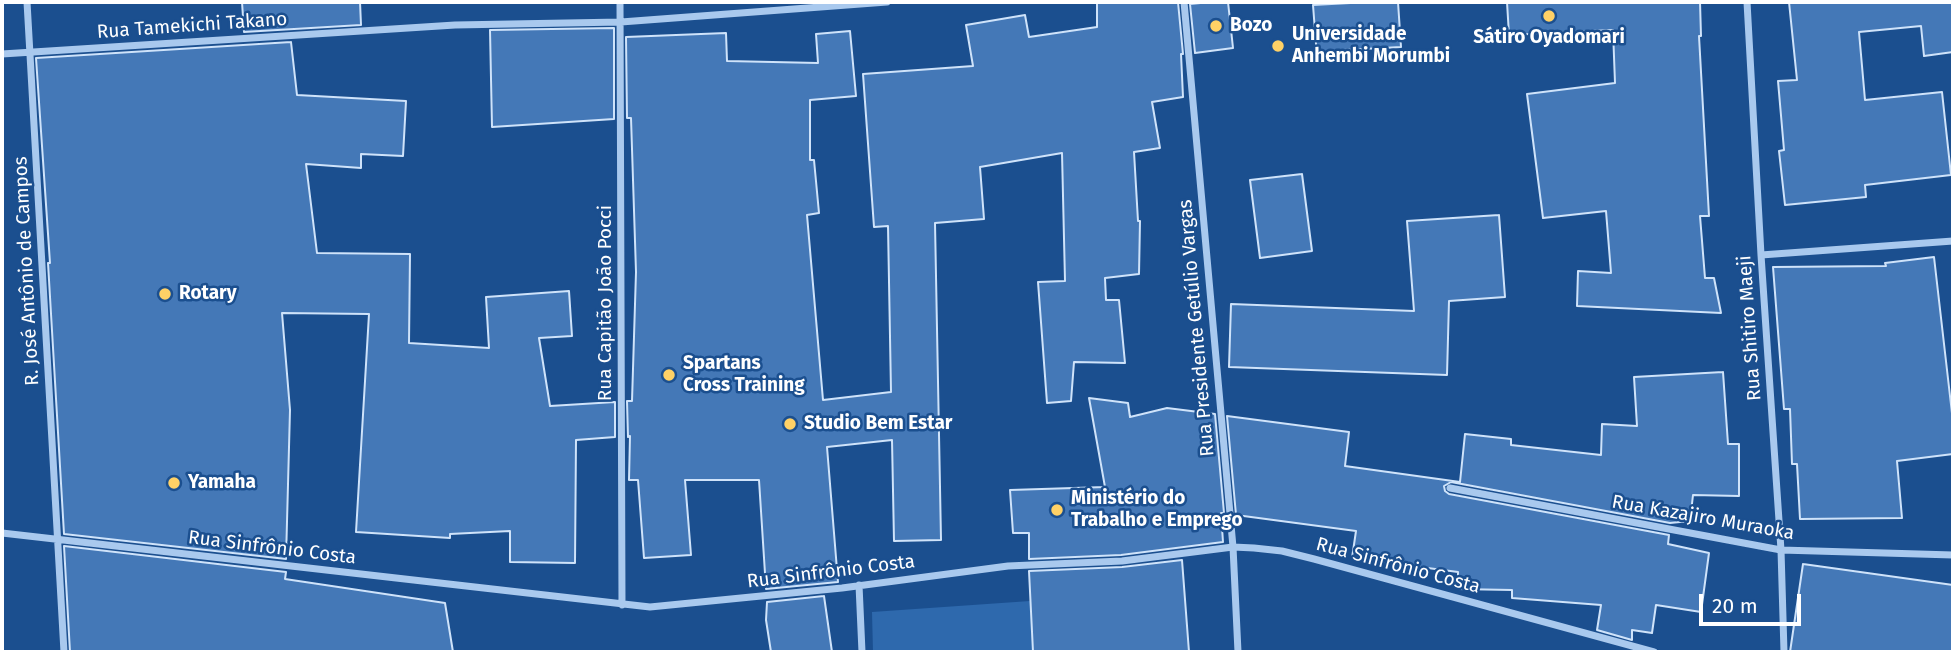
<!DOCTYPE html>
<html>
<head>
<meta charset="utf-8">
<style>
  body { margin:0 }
  #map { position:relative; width:1955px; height:654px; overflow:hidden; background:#1b4f8f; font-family:"Fira Sans",sans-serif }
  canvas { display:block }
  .frame { position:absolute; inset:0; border:4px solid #fff; pointer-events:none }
  .scale { position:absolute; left:1699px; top:594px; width:102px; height:32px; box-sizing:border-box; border:4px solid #fff; border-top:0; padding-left:9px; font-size:21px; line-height:24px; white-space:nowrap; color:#fff; -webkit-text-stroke:5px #1b4f8f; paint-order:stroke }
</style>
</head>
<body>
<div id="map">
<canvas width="1955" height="654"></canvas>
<div class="frame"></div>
<div class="scale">20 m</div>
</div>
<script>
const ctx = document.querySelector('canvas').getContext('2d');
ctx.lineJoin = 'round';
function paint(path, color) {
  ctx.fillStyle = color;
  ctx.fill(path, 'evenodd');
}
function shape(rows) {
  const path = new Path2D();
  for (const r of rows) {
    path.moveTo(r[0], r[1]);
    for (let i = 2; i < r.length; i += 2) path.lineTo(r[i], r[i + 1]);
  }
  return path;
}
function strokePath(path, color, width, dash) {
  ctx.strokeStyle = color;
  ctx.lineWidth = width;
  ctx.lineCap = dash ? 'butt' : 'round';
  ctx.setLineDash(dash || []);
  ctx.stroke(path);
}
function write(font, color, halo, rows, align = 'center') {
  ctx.font = font + ' "Fira Sans",sans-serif';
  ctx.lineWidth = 5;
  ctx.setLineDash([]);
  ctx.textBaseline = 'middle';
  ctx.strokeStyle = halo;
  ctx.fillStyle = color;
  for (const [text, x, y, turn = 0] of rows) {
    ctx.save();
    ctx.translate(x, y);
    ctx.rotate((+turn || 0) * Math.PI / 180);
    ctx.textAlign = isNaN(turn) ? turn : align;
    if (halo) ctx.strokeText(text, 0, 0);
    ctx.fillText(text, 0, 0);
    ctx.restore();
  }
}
paint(shape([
  [1030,601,1033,652,873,652,872,612]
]), '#2e69ad');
const building = shape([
  [242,2,360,2,361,25,244,32,242,2],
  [1097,2,1178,2,1183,54,1181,54,1183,97,1152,102,1160,148,1134,152,1138,221,1140,221,1139,274,1105,278,1106,300,1119,300,1125,363,1074,362,1071,401,1047,403,1038,282,1065,281,1062,153,980,167,984,219,935,223,941,540,894,541,892,440,827,447,838,582,766,589,759,480,685,480,691,555,644,558,638,480,629,480,630,436,628,437,627,401,632,401,636,272,631,118,627,118,626,37,726,33,727,61,818,63,816,34,850,31,856,96,810,100,810,160,814,160,819,213,807,215,823,400,891,392,888,226,874,227,863,74,973,66,966,25,1025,15,1029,37,1097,27,1097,2],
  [1211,2,1228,2,1233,48,1195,53,1190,4,1211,2],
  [1369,2,1398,2,1401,47,1344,50,1345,55,1317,57,1313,5,1369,2],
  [1507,2,1700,2,1701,36,1699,36,1709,216,1700,216,1705,278,1714,278,1721,313,1577,306,1578,271,1611,273,1606,211,1543,218,1527,94,1615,83,1613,30,1509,35,1507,2],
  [1789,2,1953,2,1953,52,1924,56,1921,26,1859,32,1865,100,1942,92,1951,175,1865,185,1866,197,1785,205,1779,151,1784,150,1778,81,1797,80,1789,2],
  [614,28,614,119,492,127,490,30,614,28],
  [291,42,297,95,406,101,403,156,361,154,361,168,306,164,317,253,410,254,409,343,489,348,486,297,569,291,572,336,539,338,550,406,615,402,615,437,576,440,575,563,510,562,510,531,450,534,450,538,356,532,369,314,282,313,290,410,286,559,64,534,48,263,50,263,36,58,291,42],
  [1302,174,1312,251,1260,258,1250,180,1302,174],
  [1499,215,1505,297,1449,301,1447,375,1229,367,1231,304,1414,311,1407,221,1499,215],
  [1934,257,1953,422,1953,454,1897,461,1902,518,1800,519,1797,464,1792,464,1790,409,1784,409,1773,267,1886,266,1885,263,1934,257],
  [1723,372,1728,444,1739,444,1739,496,1693,495,1690,521,1670,523,1451,482,1444,486,1445,491,1449,494,1669,535,1668,544,1709,553,1701,612,1656,605,1652,633,1632,630,1632,640,1597,630,1601,605,1512,598,1512,590,1458,589,1458,572,1352,558,1356,531,1236,515,1227,416,1349,432,1345,466,1460,482,1465,434,1511,439,1511,445,1601,455,1602,424,1637,426,1634,377,1723,372],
  [1089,398,1128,403,1130,417,1167,408,1215,414,1224,513,1221,513,1223,542,1121,555,1029,559,1029,533,1013,533,1010,490,1105,487,1089,398],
  [64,546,286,572,285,579,445,603,453,652,70,652,64,546],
  [1182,560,1189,652,1033,652,1029,571,1122,567,1182,560],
  [1803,564,1953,585,1953,652,1790,652,1803,564],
  [824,596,832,652,771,652,766,620,767,602,824,596]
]);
paint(building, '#4478b7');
strokePath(building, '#cfe3fa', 2);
strokePath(shape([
  [27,2,64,652],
  [620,2,622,605],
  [1184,2,1233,547,1238,652],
  [1747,2,1761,255,1781,550,1784,652],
  [2,54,455,25,621,22,887,2],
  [1761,255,1953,241],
  [1450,488,1781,550,1953,555],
  [2,533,650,607,842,588,1008,566,1122,561,1233,547,1254,548,1282,551,1314,559,1654,652],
  [859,585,862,652]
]), '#a9c9ee', 7);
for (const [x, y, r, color] of [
  [1549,16,7,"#ffd166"],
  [1216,26,7,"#ffd166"],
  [1278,46,7,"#ffd166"],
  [165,294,7,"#ffd166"],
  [669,375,7,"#ffd166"],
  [790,424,7,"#ffd166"],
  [174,483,7,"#ffd166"],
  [1057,510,7,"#ffd166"]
]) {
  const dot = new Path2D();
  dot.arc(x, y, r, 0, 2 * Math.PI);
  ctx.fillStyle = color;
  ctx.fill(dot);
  strokePath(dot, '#1b4f8f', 2.5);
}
write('19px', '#fff', '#1b4f8f', [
  ["Rua Tamekichi Takano",192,26,-4],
  ["R. José Antônio de Campos",27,271,-93],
  ["Rua Capitão João Pocci",606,303,-90],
  ["Rua Presidente Getúlio Vargas",1197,328,-95],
  ["Rua Shitiro Maeji",1750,328,-94],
  ["Rua Kazajiro Muraoka",1703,518,10],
  ["Rua Sinfrônio Costa",272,548,7],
  ["Rua Sinfrônio Costa",1398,566,15],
  ["Rua Sinfrônio Costa",831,572,-7]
]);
write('bold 19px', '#fff', '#1b4f8f', [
  ["Bozo",1230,26],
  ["Universidade",1292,35],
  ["Anhembi Morumbi",1292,57],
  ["Sátiro Oyadomari",1549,38,"center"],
  ["Rotary",179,294],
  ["Spartans",683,364],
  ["Cross Training",683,386],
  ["Studio Bem Estar",804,424],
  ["Yamaha",188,483],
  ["Ministério do",1071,499],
  ["Trabalho e Emprego",1071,521]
], 'left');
</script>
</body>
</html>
